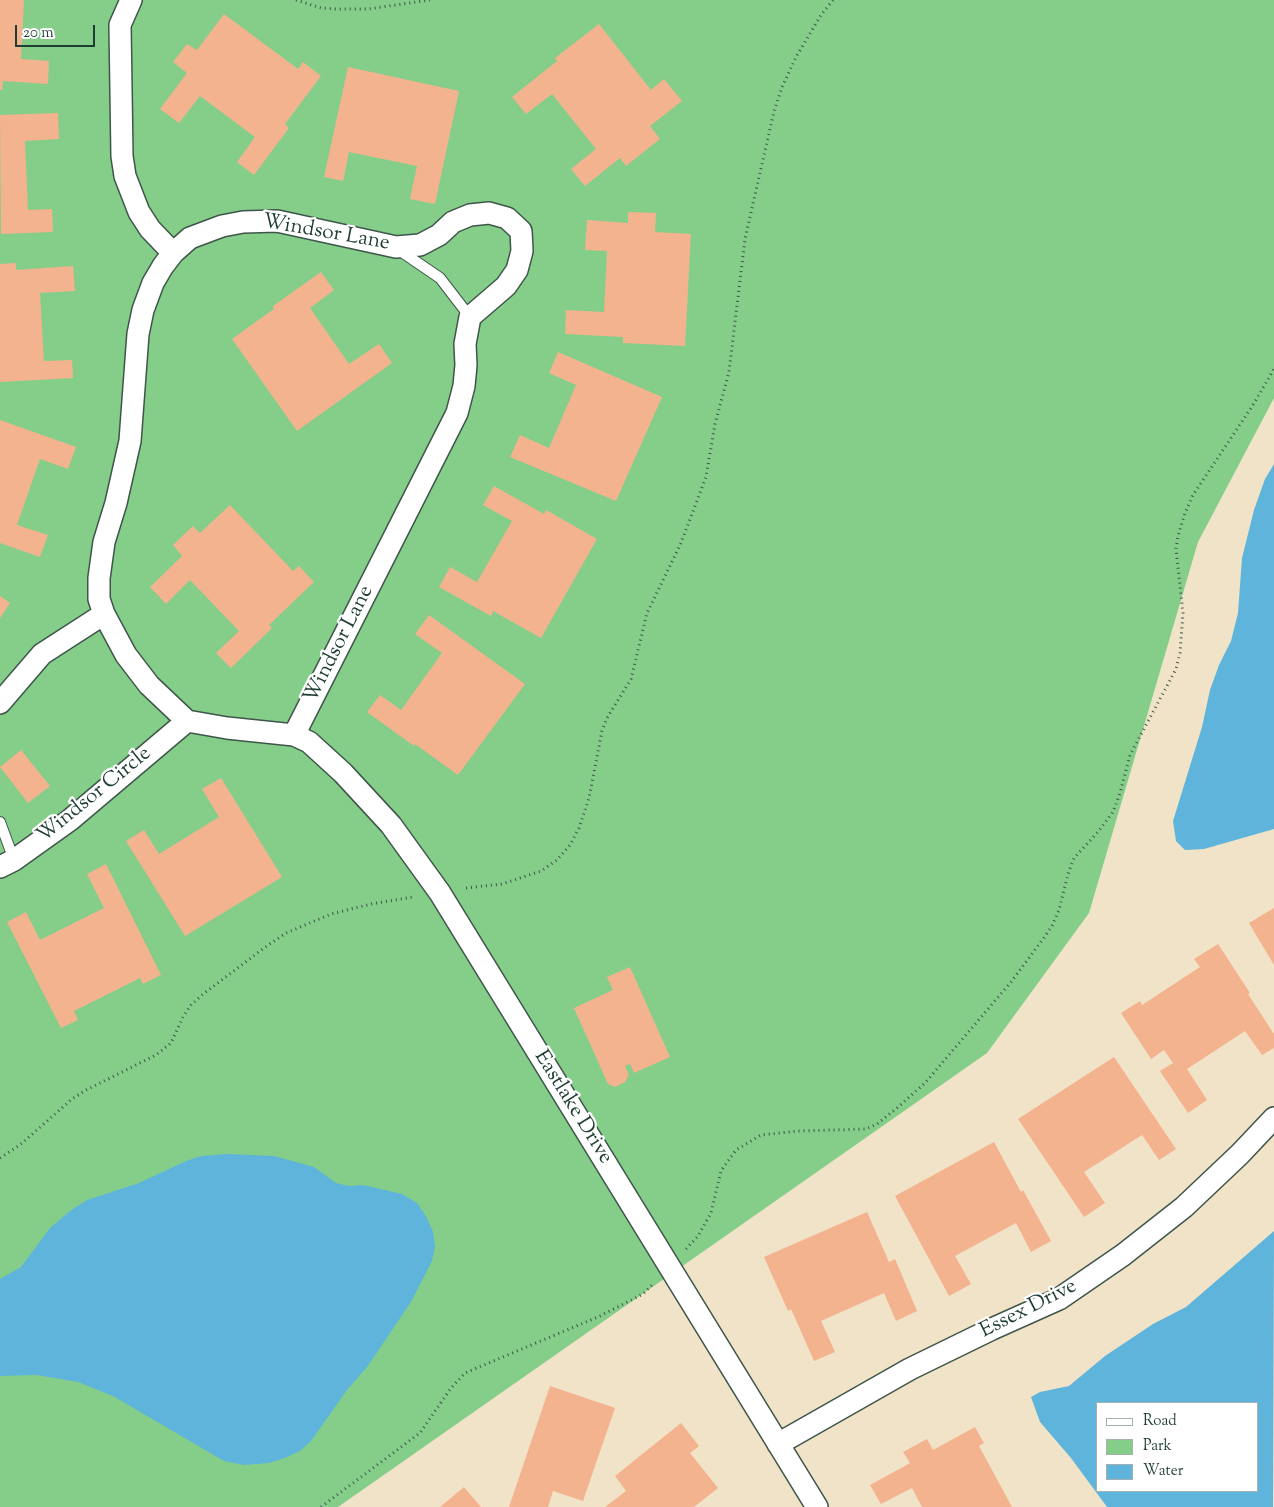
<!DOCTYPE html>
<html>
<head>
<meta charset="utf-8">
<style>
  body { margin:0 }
  #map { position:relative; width:1274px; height:1507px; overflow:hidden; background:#f1e3c7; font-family:"Sorts Mill Goudy",serif }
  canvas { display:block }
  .legend { position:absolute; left:1096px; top:1402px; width:162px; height:90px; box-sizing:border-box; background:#fff; border:1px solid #a5b1ae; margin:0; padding:6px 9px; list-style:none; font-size:15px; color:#1f3d34 }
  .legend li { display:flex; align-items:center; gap:10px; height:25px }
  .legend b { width:25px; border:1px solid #a5b1ae }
  .scale { position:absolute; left:15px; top:25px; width:80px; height:22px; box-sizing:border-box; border:2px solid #1f3d34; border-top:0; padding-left:6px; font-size:15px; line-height:18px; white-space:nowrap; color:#1f3d34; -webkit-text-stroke:4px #fff; paint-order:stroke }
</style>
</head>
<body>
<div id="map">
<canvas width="1274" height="1507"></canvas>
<ul class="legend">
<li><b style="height:6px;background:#fff"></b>Road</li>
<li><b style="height:14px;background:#85ce8a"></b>Park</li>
<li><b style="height:14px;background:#5fb4db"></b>Water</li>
</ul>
<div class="scale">20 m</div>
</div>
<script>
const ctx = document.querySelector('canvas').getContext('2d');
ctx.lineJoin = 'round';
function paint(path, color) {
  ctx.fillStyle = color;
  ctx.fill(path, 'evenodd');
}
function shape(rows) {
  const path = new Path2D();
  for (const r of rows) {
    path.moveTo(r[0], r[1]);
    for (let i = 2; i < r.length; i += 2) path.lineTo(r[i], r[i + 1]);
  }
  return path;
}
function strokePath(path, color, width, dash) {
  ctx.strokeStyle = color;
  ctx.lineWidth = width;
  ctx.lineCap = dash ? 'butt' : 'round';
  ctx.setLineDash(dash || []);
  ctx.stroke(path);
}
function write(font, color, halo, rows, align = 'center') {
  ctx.font = font + ' "Sorts Mill Goudy",serif';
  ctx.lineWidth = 4.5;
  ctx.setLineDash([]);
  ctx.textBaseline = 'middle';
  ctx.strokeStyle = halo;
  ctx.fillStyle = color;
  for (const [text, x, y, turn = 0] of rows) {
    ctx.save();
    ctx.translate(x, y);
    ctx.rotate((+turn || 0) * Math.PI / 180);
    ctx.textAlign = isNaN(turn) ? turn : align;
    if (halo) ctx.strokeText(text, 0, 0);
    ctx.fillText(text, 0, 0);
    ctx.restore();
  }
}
paint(shape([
  [0,0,1274,0,1274,398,1198,542,1089,913,987,1053,338,1507,0,1507]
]), '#85ce8a');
paint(shape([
  [1274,464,1274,829,1204,849,1185,850,1176,841,1173,821,1202,727,1210,690,1219,665,1231,641,1238,613,1242,558,1254,510,1265,479],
  [227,1154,274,1156,314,1167,336,1183,349,1186,363,1185,402,1194,417,1203,426,1216,433,1232,435,1247,432,1261,411,1302,382,1345,367,1367,347,1390,311,1441,300,1451,285,1458,269,1463,244,1465,224,1461,113,1396,78,1382,36,1375,0,1376,0,1279,21,1267,50,1228,70,1211,87,1200,139,1183,186,1161,201,1156],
  [1274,1231,1273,1507,1107,1507,1071,1458,1040,1422,1031,1397,1040,1392,1069,1386,1105,1356,1153,1324,1186,1307],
  [1098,1403,1258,1403,1258,1491,1098,1491]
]), '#5fb4db');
paint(shape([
  [0,0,24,0,21,59,49,61,48,84,3,81,2,90,0,90],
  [224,14,298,69,303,62,321,76,285,124,289,128,254,175,237,162,255,137,200,96,179,123,160,109,187,73,173,62,187,44,197,50],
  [599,24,651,90,664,79,682,101,650,126,660,139,626,166,620,158,585,186,571,169,596,149,552,94,526,114,512,97,557,61,555,58],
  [348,67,459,91,435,204,410,199,417,166,349,152,343,181,324,177],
  [58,113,59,139,25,141,28,210,52,209,53,232,1,234,0,115],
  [628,212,656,213,655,232,691,234,685,346,623,343,623,337,565,334,566,310,604,312,607,251,585,250,587,220,628,223],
  [16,263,16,270,73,266,75,291,40,293,44,361,72,360,73,378,0,382,0,264],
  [321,272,334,290,310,308,349,364,379,344,392,363,297,431,232,339,274,309,273,306],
  [558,352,662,397,616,501,510,457,520,435,549,448,576,385,549,373],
  [0,420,76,447,68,469,40,459,17,525,48,535,40,557,0,543],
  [494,486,544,514,546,510,597,539,541,638,493,611,491,616,439,587,450,567,477,582,512,521,483,505],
  [230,505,293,571,299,566,314,582,269,625,272,628,231,668,216,653,239,631,190,580,166,604,150,587,182,556,173,545,193,526,200,533],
  [0,596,10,603,0,618],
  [429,615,525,684,458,775,415,744,414,746,367,712,380,695,401,710,442,653,415,634],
  [21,750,50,786,28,803,0,767],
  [221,778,282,877,185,936,126,841,144,830,159,854,219,817,202,789],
  [106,864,161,975,143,984,140,978,74,1011,78,1020,61,1028,7,922,26,912,40,940,104,908,87,874],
  [1274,908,1274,965,1249,923],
  [1218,944,1250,993,1248,994,1274,1034,1274,1048,1262,1055,1245,1031,1187,1069,1207,1100,1188,1113,1160,1071,1173,1063,1164,1050,1151,1059,1121,1013,1140,1001,1142,1005,1200,967,1194,959],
  [630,967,670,1057,634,1073,630,1064,625,1066,629,1075,625,1082,615,1087,608,1084,574,1008,613,990,607,977],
  [1114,1057,1176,1149,1159,1160,1142,1135,1084,1172,1105,1203,1084,1217,1018,1119],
  [994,1142,1021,1192,1023,1190,1051,1241,1031,1252,1016,1223,955,1256,971,1284,949,1296,895,1196],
  [867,1212,889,1262,895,1259,917,1311,896,1321,884,1293,821,1321,835,1352,814,1361,791,1309,788,1311,764,1257],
  [550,1386,615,1408,583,1501,553,1491,548,1507,509,1507],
  [681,1423,699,1446,690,1453,718,1488,694,1507,605,1507,626,1491,615,1476],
  [975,1427,984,1443,979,1446,1012,1507,922,1507,912,1488,881,1504,870,1485,910,1463,903,1452,927,1439,933,1450],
  [464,1487,481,1507,440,1507]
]), '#f3b38e');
const service = shape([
  [399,250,440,278,470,317],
  [0,822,14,860]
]);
const minor = shape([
  [131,0,120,25,122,156,125,176,139,212,150,229,173,253],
  [0,703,42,654,104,614],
  [294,735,457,413,464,386,466,365,465,344,470,317,506,286,517,270,522,251,521,231,507,218,489,213,470,215,453,222,439,235,420,245,396,247,277,221,243,222,222,226,190,238,173,253,163,266,153,283,143,310,138,334,130,441,116,503,104,542,99,578,99,599,104,614,126,655,149,685,187,721,227,728,294,735,309,742,343,773,391,825,440,893,817,1507],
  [0,867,14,860,70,820,187,721],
  [778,1444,910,1369,992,1329,1059,1299,1123,1255,1184,1207,1240,1154,1274,1118]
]);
strokePath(service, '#3e564a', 12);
strokePath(minor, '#3e564a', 24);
strokePath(shape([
  [296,0,321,8,336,9,368,9,430,0],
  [466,888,502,884,541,871,557,860,570,845,579,828,589,798,602,731,607,718,631,679,647,613,681,543,706,477,715,424,729,372,745,239,774,111,782,87,796,57,821,15,833,0],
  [0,1158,20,1145,72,1099,86,1090,156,1055,171,1043,183,1017,191,1005,202,995,264,948,286,933,331,914,371,904,413,897],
  [686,1249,698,1236,711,1213,721,1171,736,1150,761,1135,798,1131,866,1129,877,1124,897,1108,925,1083,1011,982,1043,939,1052,926,1059,910,1068,874,1074,858,1098,832,1113,812,1120,793,1130,755,1176,669,1180,653,1183,613,1176,549,1178,536,1185,513,1193,495,1253,405,1274,369],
  [321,1507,420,1433,451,1388,465,1373,600,1316,643,1294,653,1284]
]), '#3e564a', 3, [1, 4]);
strokePath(service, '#fff', 10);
strokePath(minor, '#fff', 21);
write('21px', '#1f3d34', '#fff', [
  ["Windsor Lane",326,234,10],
  ["Windsor Lane",340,645,-63],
  ["Windsor Circle",95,796,-39],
  ["Eastlake Drive",572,1108,58],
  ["Essex Drive",1029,1310,-27]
]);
</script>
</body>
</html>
